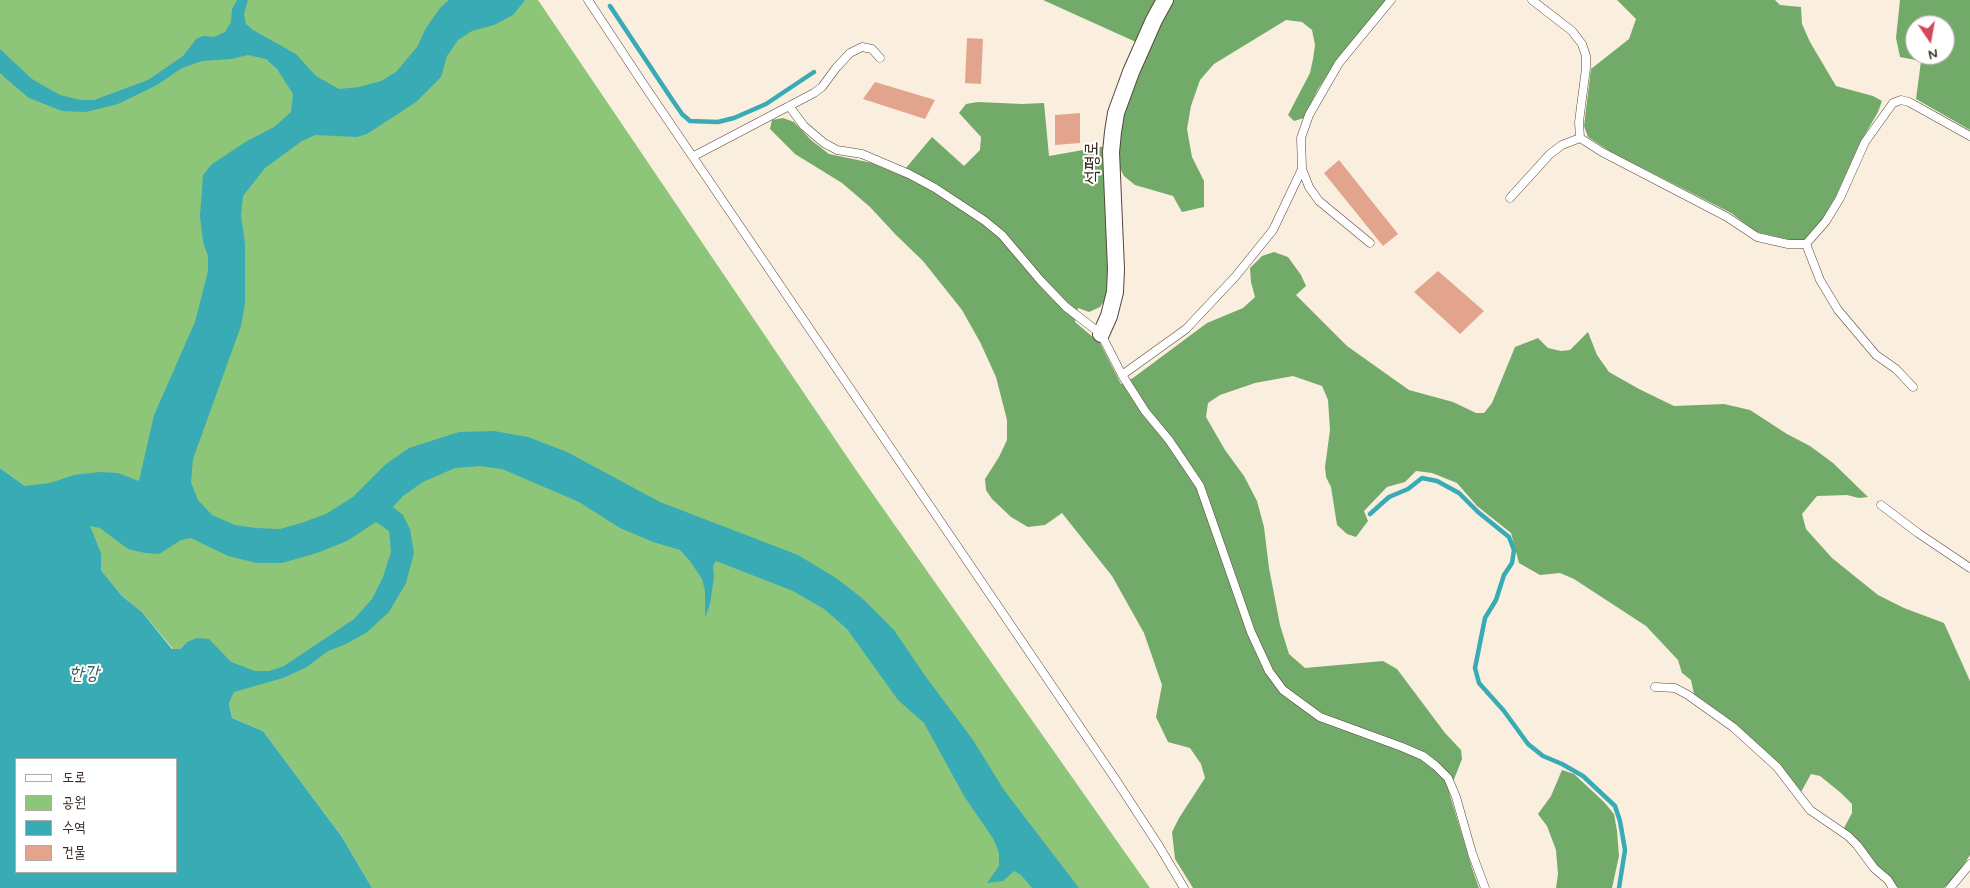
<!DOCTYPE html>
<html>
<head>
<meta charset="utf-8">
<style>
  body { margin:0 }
  #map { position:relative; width:1970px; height:888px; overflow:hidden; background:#faeedf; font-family:Mynerve,"Poor Story",sans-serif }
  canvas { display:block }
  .legend { position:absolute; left:15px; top:758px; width:162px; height:115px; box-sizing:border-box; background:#fff; border:1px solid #b1aaa5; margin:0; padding:6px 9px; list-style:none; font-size:15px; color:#3b2a1e }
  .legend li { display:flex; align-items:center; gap:10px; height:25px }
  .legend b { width:25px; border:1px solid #b1aaa5 }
  .north { position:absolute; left:1905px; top:15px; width:50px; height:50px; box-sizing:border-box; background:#fff; border:1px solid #b1aaa5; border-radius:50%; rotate:168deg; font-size:14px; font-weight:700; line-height:20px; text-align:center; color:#3b2a1e }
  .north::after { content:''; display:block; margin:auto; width:18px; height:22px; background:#d1495b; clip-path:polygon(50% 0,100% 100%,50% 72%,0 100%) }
</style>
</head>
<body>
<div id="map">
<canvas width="1970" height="888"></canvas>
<ul class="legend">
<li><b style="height:6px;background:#fff"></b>도로</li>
<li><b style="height:14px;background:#8ec679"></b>공원</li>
<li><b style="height:14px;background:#39abb5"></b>수역</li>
<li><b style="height:14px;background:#e3a48d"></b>건물</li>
</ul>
<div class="north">N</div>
</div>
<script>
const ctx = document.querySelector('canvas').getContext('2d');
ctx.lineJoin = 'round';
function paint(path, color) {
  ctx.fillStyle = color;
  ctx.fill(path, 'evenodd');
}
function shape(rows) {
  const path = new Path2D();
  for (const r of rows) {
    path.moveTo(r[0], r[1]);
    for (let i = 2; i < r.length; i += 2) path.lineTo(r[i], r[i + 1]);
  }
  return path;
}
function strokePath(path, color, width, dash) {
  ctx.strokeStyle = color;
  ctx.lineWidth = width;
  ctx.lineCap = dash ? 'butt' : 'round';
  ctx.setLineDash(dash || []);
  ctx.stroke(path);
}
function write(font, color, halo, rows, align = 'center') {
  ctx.font = font + ' Mynerve,"Poor Story",sans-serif';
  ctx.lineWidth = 4;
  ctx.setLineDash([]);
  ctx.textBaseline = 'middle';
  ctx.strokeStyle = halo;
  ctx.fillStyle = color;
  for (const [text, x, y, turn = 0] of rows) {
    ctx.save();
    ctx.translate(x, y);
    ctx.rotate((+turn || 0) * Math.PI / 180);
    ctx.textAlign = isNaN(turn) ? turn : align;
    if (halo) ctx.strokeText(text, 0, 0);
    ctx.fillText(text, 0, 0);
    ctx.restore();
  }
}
paint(shape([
  [0,0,538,0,856,470,1150,888,372,888,342,837,263,731,232,718,229,703,187,642,180,649,173,649,142,612,122,596,101,570,101,553,25,486,0,468]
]), '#8ec679');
paint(shape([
  [1043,0,1386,0,1338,59,1318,89,1304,118,1294,121,1288,115,1310,73,1313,59,1315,45,1312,30,1302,22,1286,20,1214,64,1200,80,1191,106,1187,129,1192,157,1204,181,1204,207,1182,212,1173,196,1135,185,1124,176,1116,161,1121,116,1147,47],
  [1617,0,1775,0,1780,5,1801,7,1802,24,1810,42,1836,86,1873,96,1882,101,1878,112,1860,143,1836,196,1823,219,1805,241,1791,240,1756,232,1731,213,1611,152,1588,137,1584,126,1591,69,1629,39,1636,19],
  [1900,0,1970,0,1970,130,1916,99,1921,61,1900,57,1896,38],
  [1915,25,1945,25,1945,55,1915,55],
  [978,102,1022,104,1044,103,1049,156,1106,146,1111,270,1108,295,1100,307,1089,312,1078,308,1075,322,1100,343,1121,384,1133,378,1207,323,1243,308,1255,297,1251,282,1250,268,1262,256,1274,252,1288,257,1301,275,1306,286,1296,295,1347,346,1409,390,1453,402,1476,413,1484,413,1492,403,1515,347,1538,338,1548,348,1561,351,1570,350,1588,332,1597,355,1609,372,1639,389,1674,406,1724,404,1750,410,1787,434,1810,446,1833,463,1868,497,1859,498,1847,495,1817,496,1802,514,1806,529,1832,558,1878,595,1904,608,1944,623,1970,681,1970,855,1954,879,1944,888,1898,888,1872,860,1860,843,1844,828,1852,813,1852,804,1841,793,1820,776,1811,774,1801,792,1771,756,1728,718,1694,694,1691,680,1682,673,1678,660,1646,626,1574,579,1560,573,1540,575,1519,563,1511,533,1477,506,1457,483,1432,473,1416,471,1405,482,1387,487,1364,511,1368,521,1356,537,1347,534,1337,525,1331,487,1326,477,1325,467,1330,430,1328,400,1322,386,1293,376,1255,383,1220,395,1208,403,1206,417,1225,450,1244,476,1257,501,1264,527,1269,568,1280,625,1289,654,1305,668,1383,661,1397,669,1445,733,1461,750,1462,759,1449,792,1472,868,1479,888,1193,888,1175,859,1172,832,1179,818,1205,778,1201,764,1190,748,1168,742,1156,717,1162,685,1144,633,1112,576,1062,513,1045,525,1028,527,1011,517,992,499,986,490,985,479,999,457,1007,440,1007,420,996,377,980,342,962,310,923,261,896,235,870,207,842,183,795,154,770,129,772,120,783,118,794,122,811,140,829,154,872,163,900,175,932,137,964,166,980,150,981,137,959,113,966,104],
  [1562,770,1574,774,1604,802,1614,814,1617,831,1619,856,1612,888,1556,888,1558,874,1556,850,1547,826,1538,814,1551,796]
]), '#72ab69');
paint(shape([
  [237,0,248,0,244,14,246,24,253,30,296,54,316,76,339,89,359,87,381,81,396,72,417,47,426,28,440,8,449,0,525,0,513,15,494,25,472,31,458,40,447,56,441,77,416,102,367,134,357,137,315,135,302,141,265,168,243,196,241,215,245,244,245,304,241,326,193,459,191,482,198,500,212,515,235,525,256,528,280,529,301,523,326,514,353,497,386,464,409,448,459,432,494,431,528,437,567,452,660,502,798,555,836,578,862,598,894,630,926,677,973,740,1004,790,1079,888,1032,888,1021,875,1014,871,1003,881,987,883,999,866,999,853,994,840,964,796,924,723,898,700,847,629,824,609,793,591,716,561,713,566,714,577,710,604,705,618,705,591,702,579,690,561,680,550,653,542,620,528,579,502,502,469,479,466,455,468,423,482,403,496,393,507,403,515,410,529,414,553,406,583,389,612,366,633,344,645,328,651,307,667,283,678,234,692,229,703,232,718,263,731,342,837,372,888,0,888,0,468,25,486,50,483,74,475,99,472,118,473,139,481,154,415,195,322,208,271,208,256,203,242,200,216,203,175,212,164,247,141,274,127,291,112,293,94,277,69,266,59,248,55,231,59,202,61,182,68,157,85,118,104,86,112,62,111,29,98,4,77,0,73,0,49,32,79,60,95,81,100,94,100,148,80,183,56,196,39,203,36,214,37,225,32,231,22,232,9],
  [376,522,389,531,391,552,383,577,372,599,354,619,284,666,269,671,255,671,231,662,209,639,197,638,187,642,180,649,172,649,142,612,122,596,101,570,101,553,90,526,100,528,128,549,145,553,159,554,181,540,191,538,228,556,257,563,282,563,317,553,347,541],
  [16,759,176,759,176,872,16,872]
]), '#39abb5');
strokePath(shape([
  [610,6,671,98,682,114,690,121,718,122,734,118,766,104,814,72],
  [1370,514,1389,497,1408,489,1422,478,1437,481,1459,493,1478,512,1509,537,1514,550,1512,563,1504,575,1496,600,1485,618,1475,668,1479,683,1504,711,1528,744,1543,756,1562,764,1583,776,1615,806,1620,821,1625,850,1619,888]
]), '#39abb5', 4.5);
paint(shape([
  [967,38,983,39,981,84,965,83],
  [875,82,935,100,925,119,863,99],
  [1080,113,1080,143,1055,145,1055,115],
  [1339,160,1398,234,1383,246,1324,173],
  [1438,271,1484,311,1460,334,1414,292]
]), '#e3a48d');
const service = shape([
  [588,0,644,85,1116,780,1159,846,1184,888],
  [1532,0,1572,31,1582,44,1586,56,1586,68,1579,122,1580,138],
  [789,106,804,126,824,143,837,150,862,154,909,174,935,188,985,221,1002,235,1041,281,1066,307,1101,334,1122,375,1145,411,1169,440,1200,486,1251,632,1269,671,1283,690,1320,717,1402,747,1423,756,1436,766,1448,778,1456,797,1472,853,1485,888],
  [1580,138,1602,152,1727,217,1757,237,1788,244,1806,244],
  [694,156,814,93,822,87,836,68,850,53,862,47,872,49,880,58],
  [1510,198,1550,154,1562,145,1580,138],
  [1370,243,1319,201,1309,187,1302,169,1301,138,1309,115,1339,63,1391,0],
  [1806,244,1826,221,1840,198,1865,142,1893,103,1901,100,1909,102,1970,136],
  [1806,244,1820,280,1838,310,1876,355,1896,369,1913,387],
  [1122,375,1186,329,1235,277,1273,230,1302,169],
  [1881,505,1918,533,1970,568],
  [1655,687,1675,688,1688,695,1733,727,1777,767,1810,810,1848,836,1857,845,1874,868,1888,880,1893,888],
  [1950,888,1970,864]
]);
const minor = shape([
  [1101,334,1109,316,1115,292,1116,269,1111,152,1113,132,1116,113,1131,72,1154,20,1165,0]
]);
strokePath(service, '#58473b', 9);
strokePath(minor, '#58473b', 18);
strokePath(service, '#fff', 8);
strokePath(minor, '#fff', 16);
write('18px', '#3b2a1e', '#fff', [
  ["석평로",1093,163,-90]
]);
write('italic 19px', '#3a6462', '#fff', [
  ["한강",84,675]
]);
</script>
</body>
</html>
